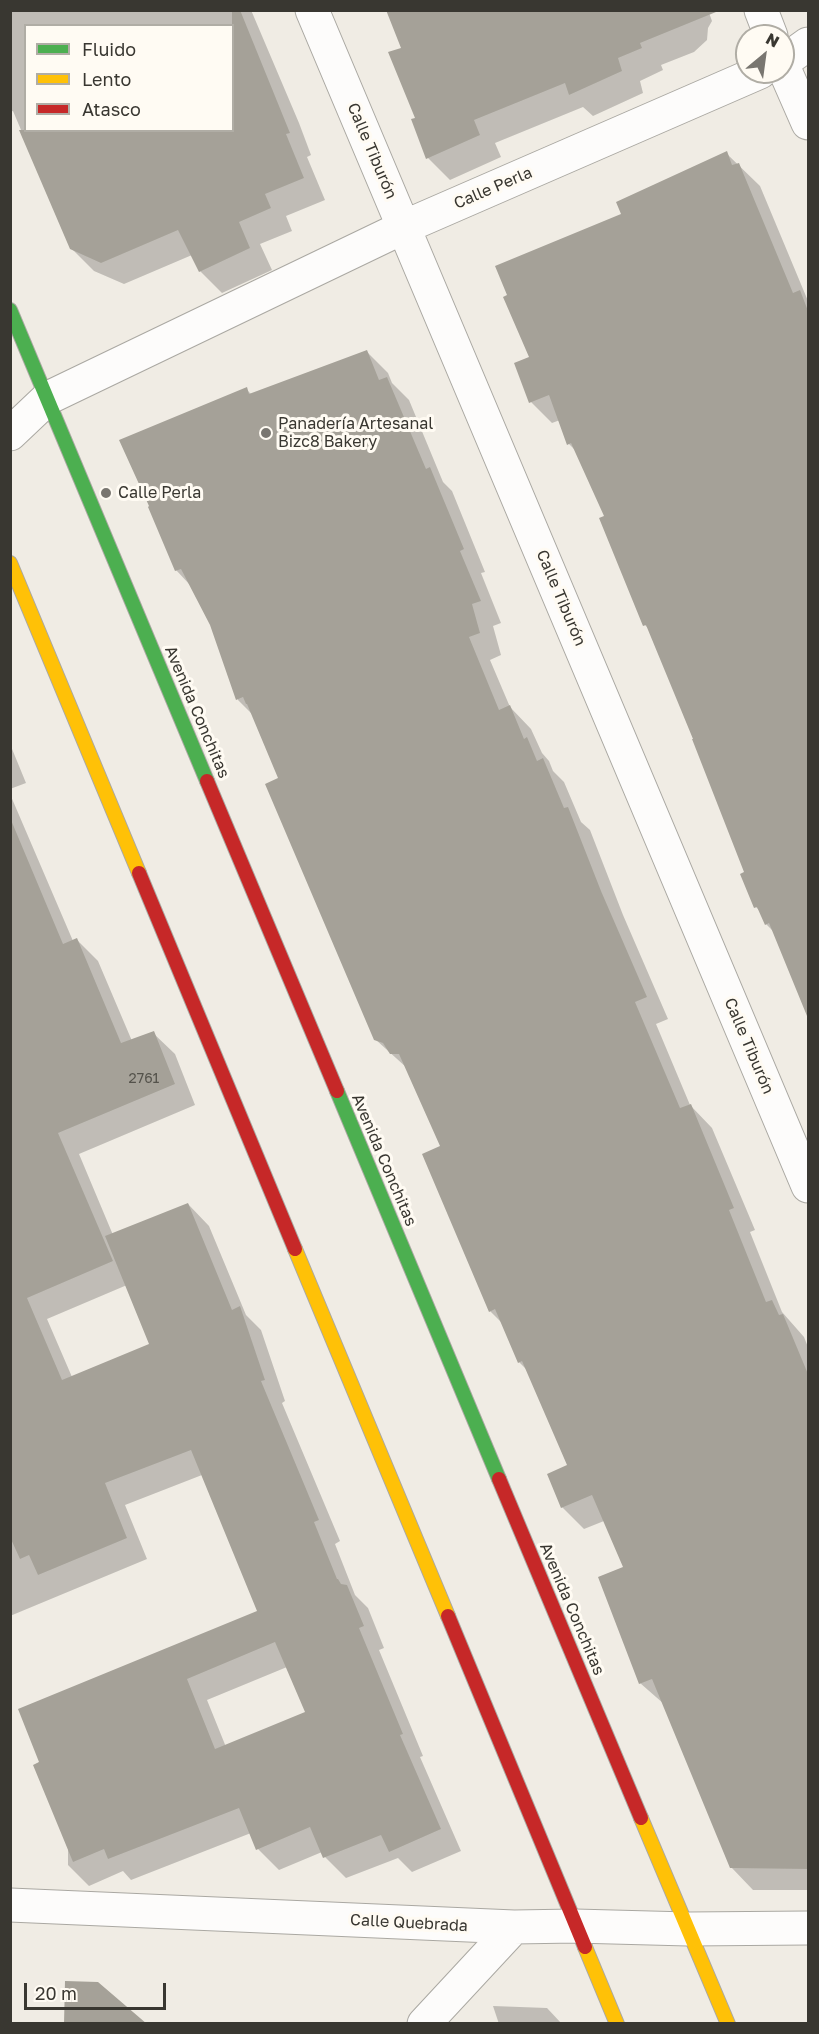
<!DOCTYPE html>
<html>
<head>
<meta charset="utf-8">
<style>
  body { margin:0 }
  #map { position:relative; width:819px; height:2034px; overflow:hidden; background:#f0ece4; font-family:"Golos Text",sans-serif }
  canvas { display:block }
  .frame { position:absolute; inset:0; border:12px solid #393731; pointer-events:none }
  .legend { position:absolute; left:24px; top:24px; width:210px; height:108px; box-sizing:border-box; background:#fffbf3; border:2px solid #b0ada5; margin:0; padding:8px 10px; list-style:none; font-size:18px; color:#393731 }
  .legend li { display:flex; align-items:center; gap:12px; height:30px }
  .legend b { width:30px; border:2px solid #b0ada5 }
  .north { position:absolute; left:735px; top:24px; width:60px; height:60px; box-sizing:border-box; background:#fffbf3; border:2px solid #b0ada5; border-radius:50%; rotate:29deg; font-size:16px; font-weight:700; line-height:24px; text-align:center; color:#393731 }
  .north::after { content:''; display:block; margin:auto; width:21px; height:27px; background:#797670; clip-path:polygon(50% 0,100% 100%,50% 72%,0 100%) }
  .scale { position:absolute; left:24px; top:1983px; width:142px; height:27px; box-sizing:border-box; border:3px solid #393731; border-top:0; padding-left:8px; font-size:18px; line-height:21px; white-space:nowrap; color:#393731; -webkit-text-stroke:4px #fffbf3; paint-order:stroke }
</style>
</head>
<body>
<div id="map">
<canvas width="819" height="2034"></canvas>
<div class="frame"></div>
<ul class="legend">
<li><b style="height:8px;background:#4caf50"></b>Fluido</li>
<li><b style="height:8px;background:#ffc107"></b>Lento</li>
<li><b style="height:8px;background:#c62828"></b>Atasco</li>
</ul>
<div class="north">N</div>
<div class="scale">20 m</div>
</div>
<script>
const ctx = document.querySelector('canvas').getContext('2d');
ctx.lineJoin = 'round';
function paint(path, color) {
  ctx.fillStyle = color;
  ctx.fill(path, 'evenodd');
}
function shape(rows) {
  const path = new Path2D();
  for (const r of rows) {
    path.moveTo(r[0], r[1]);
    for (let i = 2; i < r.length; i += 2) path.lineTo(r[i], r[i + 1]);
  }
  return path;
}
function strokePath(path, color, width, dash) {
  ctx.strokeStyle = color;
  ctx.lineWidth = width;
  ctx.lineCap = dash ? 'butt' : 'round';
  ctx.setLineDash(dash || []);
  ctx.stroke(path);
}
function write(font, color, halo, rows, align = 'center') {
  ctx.font = font + ' "Golos Text",sans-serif';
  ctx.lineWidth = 6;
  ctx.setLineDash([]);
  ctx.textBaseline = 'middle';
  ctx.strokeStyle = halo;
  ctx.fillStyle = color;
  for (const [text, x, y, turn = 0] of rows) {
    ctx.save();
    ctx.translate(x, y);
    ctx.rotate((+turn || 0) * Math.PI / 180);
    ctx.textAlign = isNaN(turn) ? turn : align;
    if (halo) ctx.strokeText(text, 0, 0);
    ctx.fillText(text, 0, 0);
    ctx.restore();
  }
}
paint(shape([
  [10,10,251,10,299,123,311,155,307,157,325,200,286,216,292,231,260,244,272,270,222,293,200,271,192,255,124,284,94,271,71,248,13,111,10,112],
  [26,26,232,26,232,130,26,130],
  [708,10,712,21,708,28,707,40,694,52,661,65,663,70,640,81,643,93,593,116,583,107,495,143,501,157,450,180,428,158,417,118],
  [726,153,760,186,808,301,808,1016,775,933,766,924,762,913,756,907,746,872,651,631,645,625,606,517,577,452,569,444,560,420,552,423,531,402,531,358,623,215],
  [366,351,388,373,392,383,409,400,443,482,452,491,485,572,481,573,501,623,493,626,501,655,490,660,510,707,531,729,542,753,549,761,553,771,564,782,581,822,590,830,623,915,668,1019,656,1024,690,1105,712,1128,755,1230,750,1232,782,1312,804,1337,808,1347,808,1890,753,1890,731,1867,664,1704,640,1683,625,1568,604,1521,584,1529,562,1507,569,1466,528,1371,519,1362,503,1324,490,1311,442,1147,407,1068,375,1039,280,779,252,714,238,700,211,625,191,586,176,570,246,389,252,395],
  [10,744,26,783,10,789],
  [10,794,73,941,77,940,98,961,132,1041,153,1033,175,1054,195,1105,79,1154,113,1235,188,1204,209,1226,246,1315,261,1330,285,1401,282,1403,340,1541,335,1544,355,1595,368,1608,384,1648,379,1650,423,1756,420,1757,461,1851,412,1872,398,1858,346,1878,325,1857,322,1852,279,1870,258,1849,251,1833,131,1880,123,1871,89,1886,68,1865,68,1846,35,1765,259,1612,202,1475,125,1505,147,1559,10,1616],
  [127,1285,151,1345,72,1377,47,1319],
  [287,1667,307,1712,226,1747,207,1700],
  [493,2006,547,2008,562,2024,499,2024]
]), '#0003');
paint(shape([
  [232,10,240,10,290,133,286,134,304,178,265,194,271,208,239,222,250,248,199,272,178,230,101,263,70,249,19,130,232,130],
  [386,10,716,10,716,12,640,43,642,48,618,58,622,71,569,95,565,83,474,120,480,135,426,159,411,119,415,118,388,52,401,48],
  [727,151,732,165,739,163,793,293,800,290,808,311,807,1016,769,923,765,925,757,907,754,908,740,874,744,872,692,739,693,739,646,625,643,626,599,518,604,516,571,443,567,445,549,395,529,403,514,363,529,357,503,297,507,295,495,266,621,214,616,202],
  [367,350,379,380,387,377,426,469,430,467,464,549,460,551,481,601,472,604,480,633,469,637,499,710,510,705,524,739,527,737,537,761,543,758,564,808,568,807,601,891,647,997,635,1002,680,1108,691,1104,734,1208,729,1210,766,1302,772,1300,779,1315,783,1314,808,1374,808,1869,730,1868,652,1679,639,1684,598,1577,623,1567,592,1495,561,1508,547,1474,567,1465,522,1361,518,1363,495,1309,489,1312,422,1154,440,1146,399,1054,390,1054,383,1043,374,1040,265,784,278,778,247,704,246,704,243,697,236,700,210,625,181,569,175,571,148,507,149,506,119,440,247,387,249,394],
  [11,820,63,944,77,938,121,1043,154,1031,175,1084,58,1133,113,1261,27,1298,62,1380,149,1344,105,1236,188,1203,232,1310,240,1306,265,1380,261,1381,319,1520,314,1522,337,1579,338,1579,341,1584,347,1585,364,1626,359,1628,403,1734,400,1735,441,1829,389,1852,381,1835,323,1858,310,1827,256,1850,239,1808,108,1859,104,1849,73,1862,33,1765,39,1762,18,1709,257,1611,191,1450,105,1483,127,1538,38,1575,29,1555,20,1559,10,1537],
  [275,1642,305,1712,215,1749,187,1679],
  [65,1981,98,1982,147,2024,64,2024]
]), '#a5a198');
const street = shape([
  [312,10,808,1186],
  [761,10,771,36],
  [783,62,808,44],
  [783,66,808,123],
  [10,434,48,398,404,227,760,72],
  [10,1905,514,1927,575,1926,688,1929,808,1928],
  [424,2024,514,1927]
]);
const fast = shape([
  [10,310,207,781],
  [337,1091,499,1479]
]);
const slow = shape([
  [10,563,139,873],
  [295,1249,448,1616],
  [641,1818,728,2024],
  [585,1947,617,2024]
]);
const jam = shape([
  [207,781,337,1091],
  [139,873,295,1249],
  [499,1479,641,1818],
  [448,1616,585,1947]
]);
strokePath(street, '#aaa8a2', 35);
strokePath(fast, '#aaa8a2', 16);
strokePath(slow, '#aaa8a2', 16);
strokePath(jam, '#aaa8a2', 16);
strokePath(street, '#fdfcfb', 33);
strokePath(fast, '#4caf50', 14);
strokePath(slow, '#ffc107', 14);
strokePath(jam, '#c62828', 14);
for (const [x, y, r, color] of [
  [266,433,6,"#797670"],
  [106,493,6,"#797670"]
]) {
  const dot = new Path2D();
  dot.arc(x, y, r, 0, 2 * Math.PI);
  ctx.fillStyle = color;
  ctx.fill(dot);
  strokePath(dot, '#fffbf3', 2);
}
write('14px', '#54524b', null, [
  ["2761",144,1079]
]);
write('16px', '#393731', '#fffbf3', [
  ["Calle Tiburón",372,151,67],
  ["Calle Perla",493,188,-23],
  ["Calle Tiburón",561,598,67],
  ["Avenida Conchitas",197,712,67],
  ["Calle Tiburón",749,1046,67],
  ["Avenida Conchitas",384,1160,67],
  ["Avenida Conchitas",572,1609,67],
  ["Calle Quebrada",409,1923,3]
]);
write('16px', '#393731', '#fffbf3', [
  ["Panadería Artesanal",278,424],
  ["Bizc8 Bakery",278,442],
  ["Calle Perla",118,493]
], 'left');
</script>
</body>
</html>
